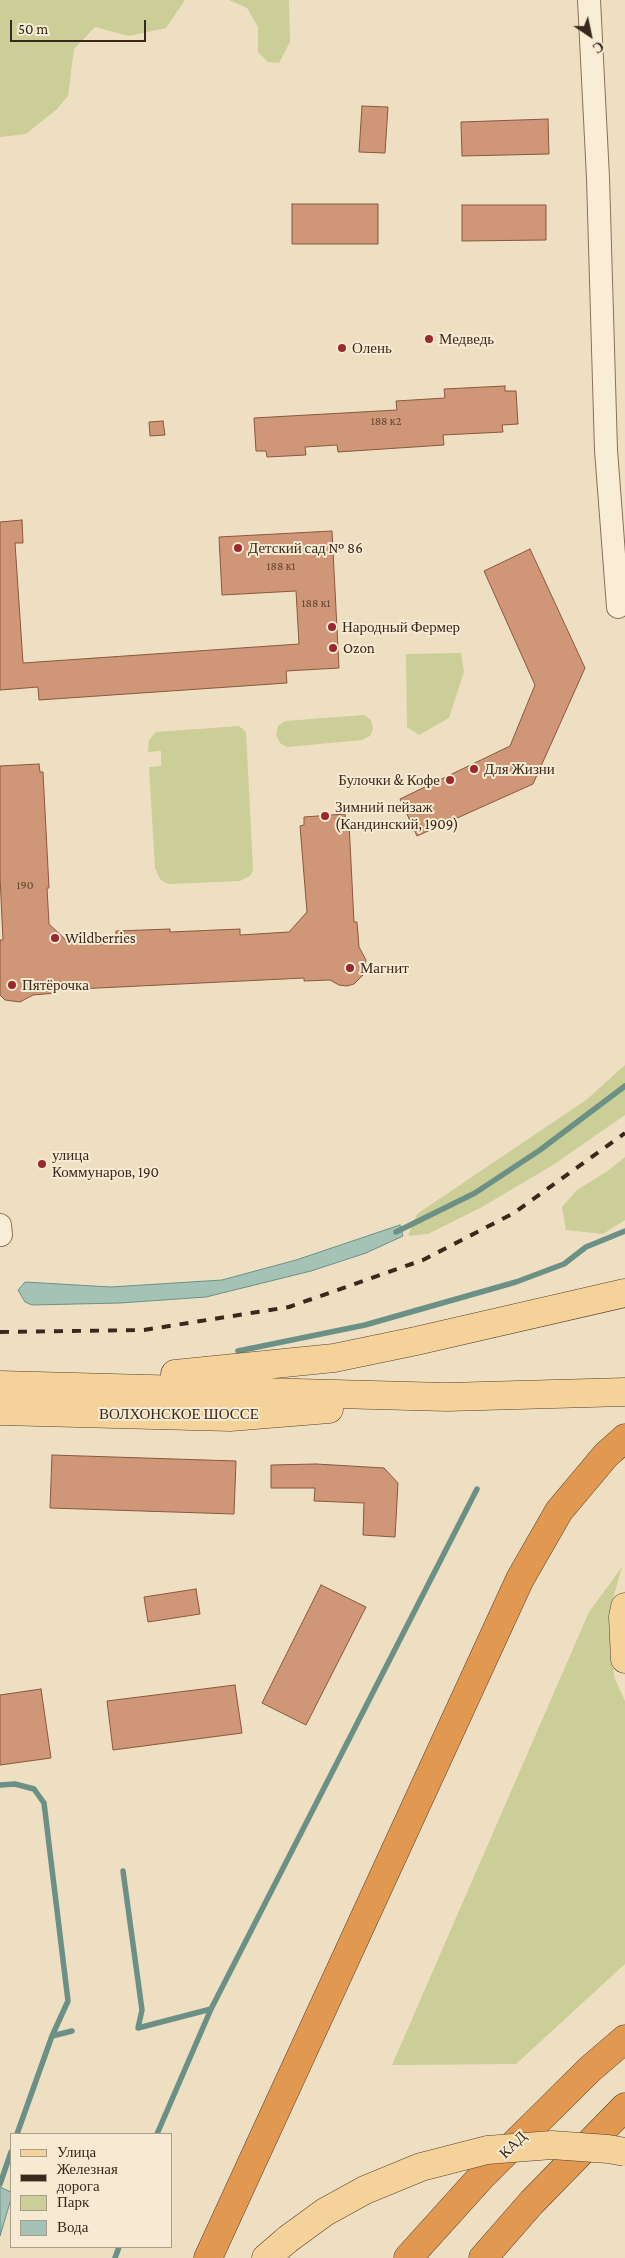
<!DOCTYPE html>
<html>
<head>
<meta charset="utf-8">
<style>
  body { margin:0 }
  #map { position:relative; width:625px; height:2258px; overflow:hidden; background:#efdfc2; font-family:"Crimson Pro",serif }
  canvas { display:block }
  .legend { position:absolute; left:10px; top:2133px; width:162px; height:115px; box-sizing:border-box; background:#f6ead2; border:1px solid #aa9d8a; margin:0; padding:6px 9px; list-style:none; font-size:15px; color:#39291d }
  .legend li { display:flex; align-items:center; gap:10px; height:25px }
  .legend b { width:25px; border:1px solid #aa9d8a }
  .north { position:absolute; left:565px; top:10px; width:50px; height:50px; -webkit-text-stroke:4px #f6ead2; paint-order:stroke; rotate:146deg; font-size:14px; font-weight:700; line-height:20px; text-align:center; color:#39291d }
  .north::after { content:''; display:block; margin:auto; width:18px; height:22px; background:#39291d; clip-path:polygon(50% 0,100% 100%,50% 72%,0 100%) }
  .scale { position:absolute; left:10px; top:20px; width:136px; height:22px; box-sizing:border-box; border:2px solid #39291d; border-top:0; padding-left:6px; font-size:15px; line-height:18px; white-space:nowrap; color:#39291d; -webkit-text-stroke:4px #f6ead2; paint-order:stroke }
</style>
</head>
<body>
<div id="map">
<canvas width="625" height="2258"></canvas>
<ul class="legend">
<li><b style="height:6px;background:#f4d299"></b>Улица</li>
<li><b style="height:6px;background:#39291d"></b>Железная дорога</li>
<li><b style="height:14px;background:#cbce96"></b>Парк</li>
<li><b style="height:14px;background:#a5c2b7"></b>Вода</li>
</ul>
<div class="north">С</div>
<div class="scale">50 m</div>
</div>
<script>
const ctx = document.querySelector('canvas').getContext('2d');
ctx.lineJoin = 'round';
function paint(path, color) {
  ctx.fillStyle = color;
  ctx.fill(path, 'evenodd');
}
function shape(rows) {
  const path = new Path2D();
  for (const r of rows) {
    path.moveTo(r[0], r[1]);
    for (let i = 2; i < r.length; i += 2) path.lineTo(r[i], r[i + 1]);
  }
  return path;
}
function strokePath(path, color, width, dash) {
  ctx.strokeStyle = color;
  ctx.lineWidth = width;
  ctx.lineCap = dash ? 'butt' : 'round';
  ctx.setLineDash(dash || []);
  ctx.stroke(path);
}
function write(font, color, halo, rows, align = 'center') {
  ctx.font = font + ' "Crimson Pro",serif';
  ctx.lineWidth = 4;
  ctx.setLineDash([]);
  ctx.textBaseline = 'middle';
  ctx.strokeStyle = halo;
  ctx.fillStyle = color;
  for (const [text, x, y, turn = 0] of rows) {
    ctx.save();
    ctx.translate(x, y);
    ctx.rotate((+turn || 0) * Math.PI / 180);
    ctx.textAlign = isNaN(turn) ? turn : align;
    if (halo) ctx.strokeText(text, 0, 0);
    ctx.fillText(text, 0, 0);
    ctx.restore();
  }
}
paint(shape([
  [0,0,185,0,166,28,129,36,95,27,74,49,68,96,57,109,26,134,0,137],
  [229,0,289,0,290,42,279,63,268,62,258,52,258,27,247,8],
  [461,653,464,672,449,718,419,735,407,727,406,654],
  [364,715,371,720,373,729,370,736,362,740,287,747,280,743,276,735,278,726,285,721],
  [239,726,246,732,253,870,250,876,240,881,169,884,164,882,160,879,155,868,149,767,161,766,161,751,148,752,149,740,156,732],
  [625,1065,625,1115,553,1165,482,1207,428,1234,408,1236,417,1214,586,1100],
  [625,1157,625,1220,603,1234,566,1230,562,1207,577,1190,606,1172],
  [622,1567,613,1599,610,1626,610,1654,615,1679,625,1701,625,1964,516,2064,392,2065,589,1612]
]), '#cbce96');
const water = shape([
  [400,1225,403,1236,366,1253,311,1271,206,1297,120,1303,32,1305,25,1302,18,1290,25,1282,111,1287,222,1280,296,1260,400,1225],
  [0,2187,11,2192,11,2199,0,2236,0,2187]
]);
paint(water, '#a5c2b7');
strokePath(water, '#6b9085', 1);
strokePath(shape([
  [396,1232,475,1193,540,1150,625,1086],
  [238,1351,365,1325,516,1282,564,1264,586,1247,625,1231],
  [0,1785,15,1784,34,1789,44,1803,68,2001,52,2036],
  [123,1871,142,2010,138,2028,211,2009],
  [17,2134,52,2036,72,2031],
  [157,2134,211,2009,477,1489],
  [0,2184,11,2152],
  [115,2258,119,2247]
]), '#6b9085', 5.5);
const building = shape([
  [362,106,388,107,385,153,359,152,362,106],
  [548,119,549,154,462,156,461,122,548,119],
  [292,204,378,204,378,244,292,244,292,204],
  [462,205,546,205,546,240,462,241,462,205],
  [505,386,505,391,516,391,518,424,502,425,503,432,443,435,444,445,338,452,337,445,305,447,306,455,267,457,266,451,256,451,254,418,397,410,396,401,445,398,444,389,505,386],
  [163,421,165,435,150,436,149,422,163,421],
  [22,520,23,543,15,543,23,663,299,644,296,591,222,595,219,537,332,531,339,668,286,671,287,683,39,700,38,687,0,690,0,522,22,520],
  [530,549,585,668,533,784,417,836,400,799,510,746,535,685,484,571,530,549],
  [39,764,40,772,43,772,49,888,47,888,49,924,69,943,116,941,116,931,170,929,170,932,240,929,240,935,289,932,307,912,300,826,304,825,304,817,345,814,346,823,349,823,354,922,357,922,359,947,366,960,363,975,354,984,347,986,339,985,330,980,304,981,304,978,57,990,57,993,33,995,20,1002,5,1000,0,995,0,940,3,940,0,877,0,766,39,764],
  [52,1455,236,1461,234,1514,50,1508,52,1455],
  [316,1464,384,1468,398,1483,395,1537,363,1535,364,1503,314,1501,315,1488,271,1488,271,1465,316,1464],
  [321,1585,366,1607,306,1725,262,1703,321,1585],
  [196,1589,200,1614,148,1622,144,1597,196,1589],
  [235,1685,242,1733,113,1750,107,1701,235,1685],
  [41,1689,51,1758,0,1765,0,1695,41,1689]
]);
paint(building, '#cf9677');
strokePath(building, '#8a573e', 1);
const minor = shape([
  [589,0,598,178,606,450,618,607],
  [0,1225,1,1235]
]);
const major = shape([
  [175,1374,334,1358,416,1341,625,1293],
  [0,1385,447,1397,625,1392],
  [0,1411,230,1417,329,1409],
  [625,1607,623,1617,625,1659],
  [266,2258,288,2239]
]);
const highway = shape([
  [208,2258,520,1579,559,1511,606,1455,625,1438],
  [408,2258,482,2176,590,2069,625,2039],
  [483,2258,532,2202,625,2107]
]);
strokePath(minor, '#8a7059', 24);
strokePath(major, '#573e2d', 29);
strokePath(highway, '#573e2d', 29);
strokePath(minor, '#faedd6', 22);
strokePath(major, '#f4d299', 28);
strokePath(highway, '#e19851', 28);
strokePath(shape([
  [0,1332,144,1330,289,1307,423,1260,514,1213,625,1133]
]), '#39291d', 4, [9, 9]);
const majorBridge = shape([
  [288,2239,325,2212,365,2190,421,2167,487,2150,552,2145,608,2149,625,2152]
]);
strokePath(majorBridge, '#573e2d', 29, []);
strokePath(majorBridge, '#f4d299', 28);
for (const [x, y, r, color] of [
  [429,339,5,"#9b272f"],
  [342,348,5,"#9b272f"],
  [238,548,5,"#9b272f"],
  [332,627,5,"#9b272f"],
  [333,648,5,"#9b272f"],
  [474,769,5,"#9b272f"],
  [450,780,5,"#9b272f"],
  [325,816,5,"#9b272f"],
  [55,938,5,"#9b272f"],
  [350,968,5,"#9b272f"],
  [12,985,5,"#9b272f"],
  [42,1164,5,"#9b272f"]
]) {
  const dot = new Path2D();
  dot.arc(x, y, r, 0, 2 * Math.PI);
  ctx.fillStyle = color;
  ctx.fill(dot);
  strokePath(dot, '#f6ead2', 2);
}
write('12px', '#5e4434', null, [
  ["188 к2",386,421],
  ["188 к1",281,566],
  ["188 к1",316,603],
  ["190",25,885]
]);
write('15px', '#39291d', '#f6ead2', [
  ["Медведь",439,339],
  ["Олень",352,348],
  ["Детский сад № 86",248,548],
  ["Народный Фермер",342,627],
  ["Ozon",343,648],
  ["Для Жизни",484,769],
  ["Булочки & Кофе",440,780,"right"],
  ["Зимний пейзаж",335,807],
  ["(Кандинский, 1909)",335,824],
  ["Wildberries",65,938],
  ["Магнит",360,968],
  ["Пятёрочка",22,985],
  ["улица",52,1155],
  ["Коммунаров, 190",52,1172]
], 'left');
write('15px', '#39291d', '#f6ead2', [
  ["ВОЛХОНСКОЕ ШОССЕ",179,1414],
  ["КАД",513,2145,-45]
]);
</script>
</body>
</html>
